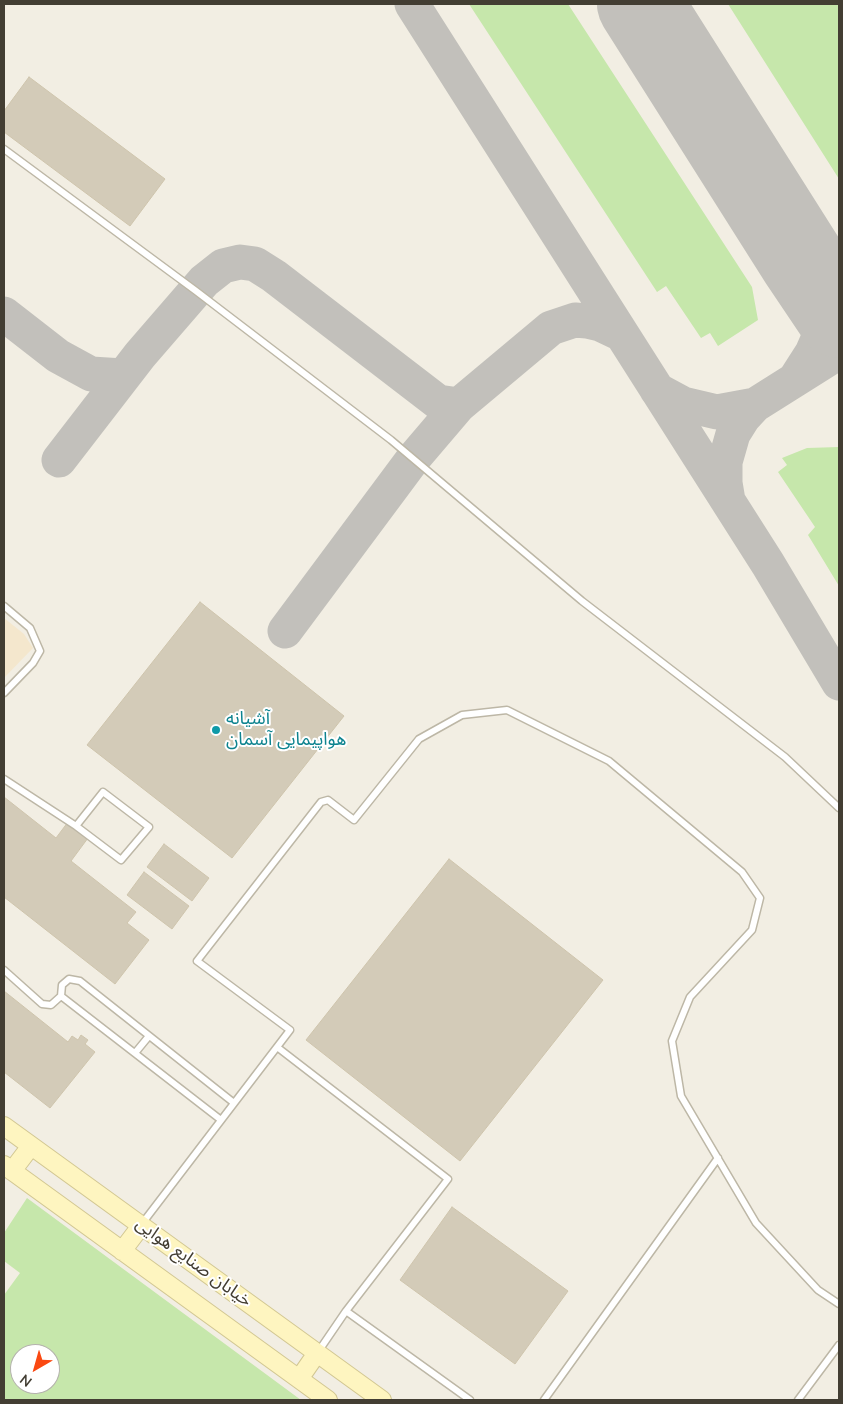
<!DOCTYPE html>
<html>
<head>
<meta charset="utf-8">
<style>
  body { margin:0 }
  #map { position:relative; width:843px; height:1404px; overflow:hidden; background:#f2eee3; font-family:"Nunito Sans",sans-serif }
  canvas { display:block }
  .frame { position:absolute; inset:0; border:5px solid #433e33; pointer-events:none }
  .north { position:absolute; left:10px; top:1344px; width:50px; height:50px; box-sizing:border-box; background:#fff; border:1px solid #b4b2ad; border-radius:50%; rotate:218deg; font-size:14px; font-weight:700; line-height:20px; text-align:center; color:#433e33 }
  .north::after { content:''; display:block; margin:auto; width:18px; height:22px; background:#fa4912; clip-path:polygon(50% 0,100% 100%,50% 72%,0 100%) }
</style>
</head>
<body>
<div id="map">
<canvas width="843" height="1404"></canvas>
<div class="frame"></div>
<div class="north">N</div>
</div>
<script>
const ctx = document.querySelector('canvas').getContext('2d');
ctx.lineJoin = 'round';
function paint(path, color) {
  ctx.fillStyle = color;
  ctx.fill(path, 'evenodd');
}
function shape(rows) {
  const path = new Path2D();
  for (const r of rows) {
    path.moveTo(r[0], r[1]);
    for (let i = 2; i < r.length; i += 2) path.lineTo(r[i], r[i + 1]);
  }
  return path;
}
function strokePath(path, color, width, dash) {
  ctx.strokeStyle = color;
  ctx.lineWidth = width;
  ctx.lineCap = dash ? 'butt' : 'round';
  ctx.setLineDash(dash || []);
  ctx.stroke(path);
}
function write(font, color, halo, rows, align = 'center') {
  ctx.font = font + ' "Nunito Sans","Noto Sans Arabic",sans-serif';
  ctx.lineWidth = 4;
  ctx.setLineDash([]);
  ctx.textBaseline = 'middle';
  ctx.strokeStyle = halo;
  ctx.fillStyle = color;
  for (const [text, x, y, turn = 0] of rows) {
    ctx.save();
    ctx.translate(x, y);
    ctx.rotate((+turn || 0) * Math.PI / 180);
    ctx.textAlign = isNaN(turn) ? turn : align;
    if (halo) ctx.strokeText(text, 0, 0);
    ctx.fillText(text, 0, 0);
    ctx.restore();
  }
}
paint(shape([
  [4,618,24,634,33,648,4,678]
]), '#f4e7cd');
paint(shape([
  [469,4,568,4,752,287,758,320,718,346,710,333,701,338,666,286,657,292],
  [728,4,839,4,839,179],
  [839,447,839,586,808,535,815,527,778,472,787,465,782,458,807,448],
  [27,1198,301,1400,4,1400,4,1295,20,1273,4,1261,4,1233],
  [20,1354,50,1354,50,1384,20,1384]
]), '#c6e7ab');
strokePath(shape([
  [412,4,768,564,839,683],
  [802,260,839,289],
  [4,314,58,356,91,374,123,376],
  [796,378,812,353,819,337,822,321,821,288],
  [657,390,683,404,717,412,755,405],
  [59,460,140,355,204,281,223,266,240,262,255,264,274,276,438,402,459,405,551,328,575,320,587,321,600,324,619,333],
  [728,501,725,483,725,462,733,434,743,418,755,405,839,352],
  [285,631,413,459,459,405]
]), '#c2c0bb', 35);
strokePath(shape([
  [640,4,802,260,839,315]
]), '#c2c0bb', 86);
const building = shape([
  [29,77,165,179,130,226,4,132,4,111,29,77],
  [200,602,344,716,232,858,87,745,200,602],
  [4,797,56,838,68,822,88,838,71,861,136,912,127,923,149,940,115,984,4,897,4,797],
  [164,844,209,878,192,901,147,867,164,844],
  [449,859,603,980,460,1161,306,1040,449,859],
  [144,872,189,906,172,929,127,895,144,872],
  [4,991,68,1042,72,1036,78,1040,81,1035,88,1040,85,1044,95,1052,50,1108,4,1072,4,991],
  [452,1207,568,1291,515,1364,400,1280,452,1207]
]);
paint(building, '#d3cbb8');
strokePath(building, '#cec4ac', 1);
const lane = shape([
  [4,149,196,291,391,440,582,601,785,757,839,808],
  [4,606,30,628,40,651,33,663,4,693],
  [4,779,76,826,121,860,149,827,103,792,76,826],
  [4,970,42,1004,51,1005,61,996,62,985,69,979,80,981,234,1103],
  [61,996,221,1120],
  [277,1047,448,1179,346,1311,318,1352],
  [135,1053,149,1036],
  [141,1225,290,1030,197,961,321,802,328,800,354,820,419,739,462,715,507,710,609,761,742,872,760,898,752,930,690,997,672,1041,681,1096,756,1223,818,1290,839,1304],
  [346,1311,470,1400],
  [544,1400,718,1158],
  [798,1400,839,1345]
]);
const secondary = shape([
  [4,1126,382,1400],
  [4,1165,328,1400],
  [12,1171,31,1146],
  [122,1251,141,1226],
  [299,1379,317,1353]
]);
strokePath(lane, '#bdb7a6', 9);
strokePath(secondary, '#d2c792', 20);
strokePath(lane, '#fff', 6);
strokePath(secondary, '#fef5c0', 18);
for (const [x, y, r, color] of [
  [216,730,5,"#0f9aa8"]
]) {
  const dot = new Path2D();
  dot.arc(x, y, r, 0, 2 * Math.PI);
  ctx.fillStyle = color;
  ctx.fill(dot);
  strokePath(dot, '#fff', 2);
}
write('18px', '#0d838f', '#fff', [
  ["آشیانه",226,720],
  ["هواپیمایی آسمان",226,741]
], 'left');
write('18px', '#433e33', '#fff', [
  ["خیابان صنایع هوایی",193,1263,36]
]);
</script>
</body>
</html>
